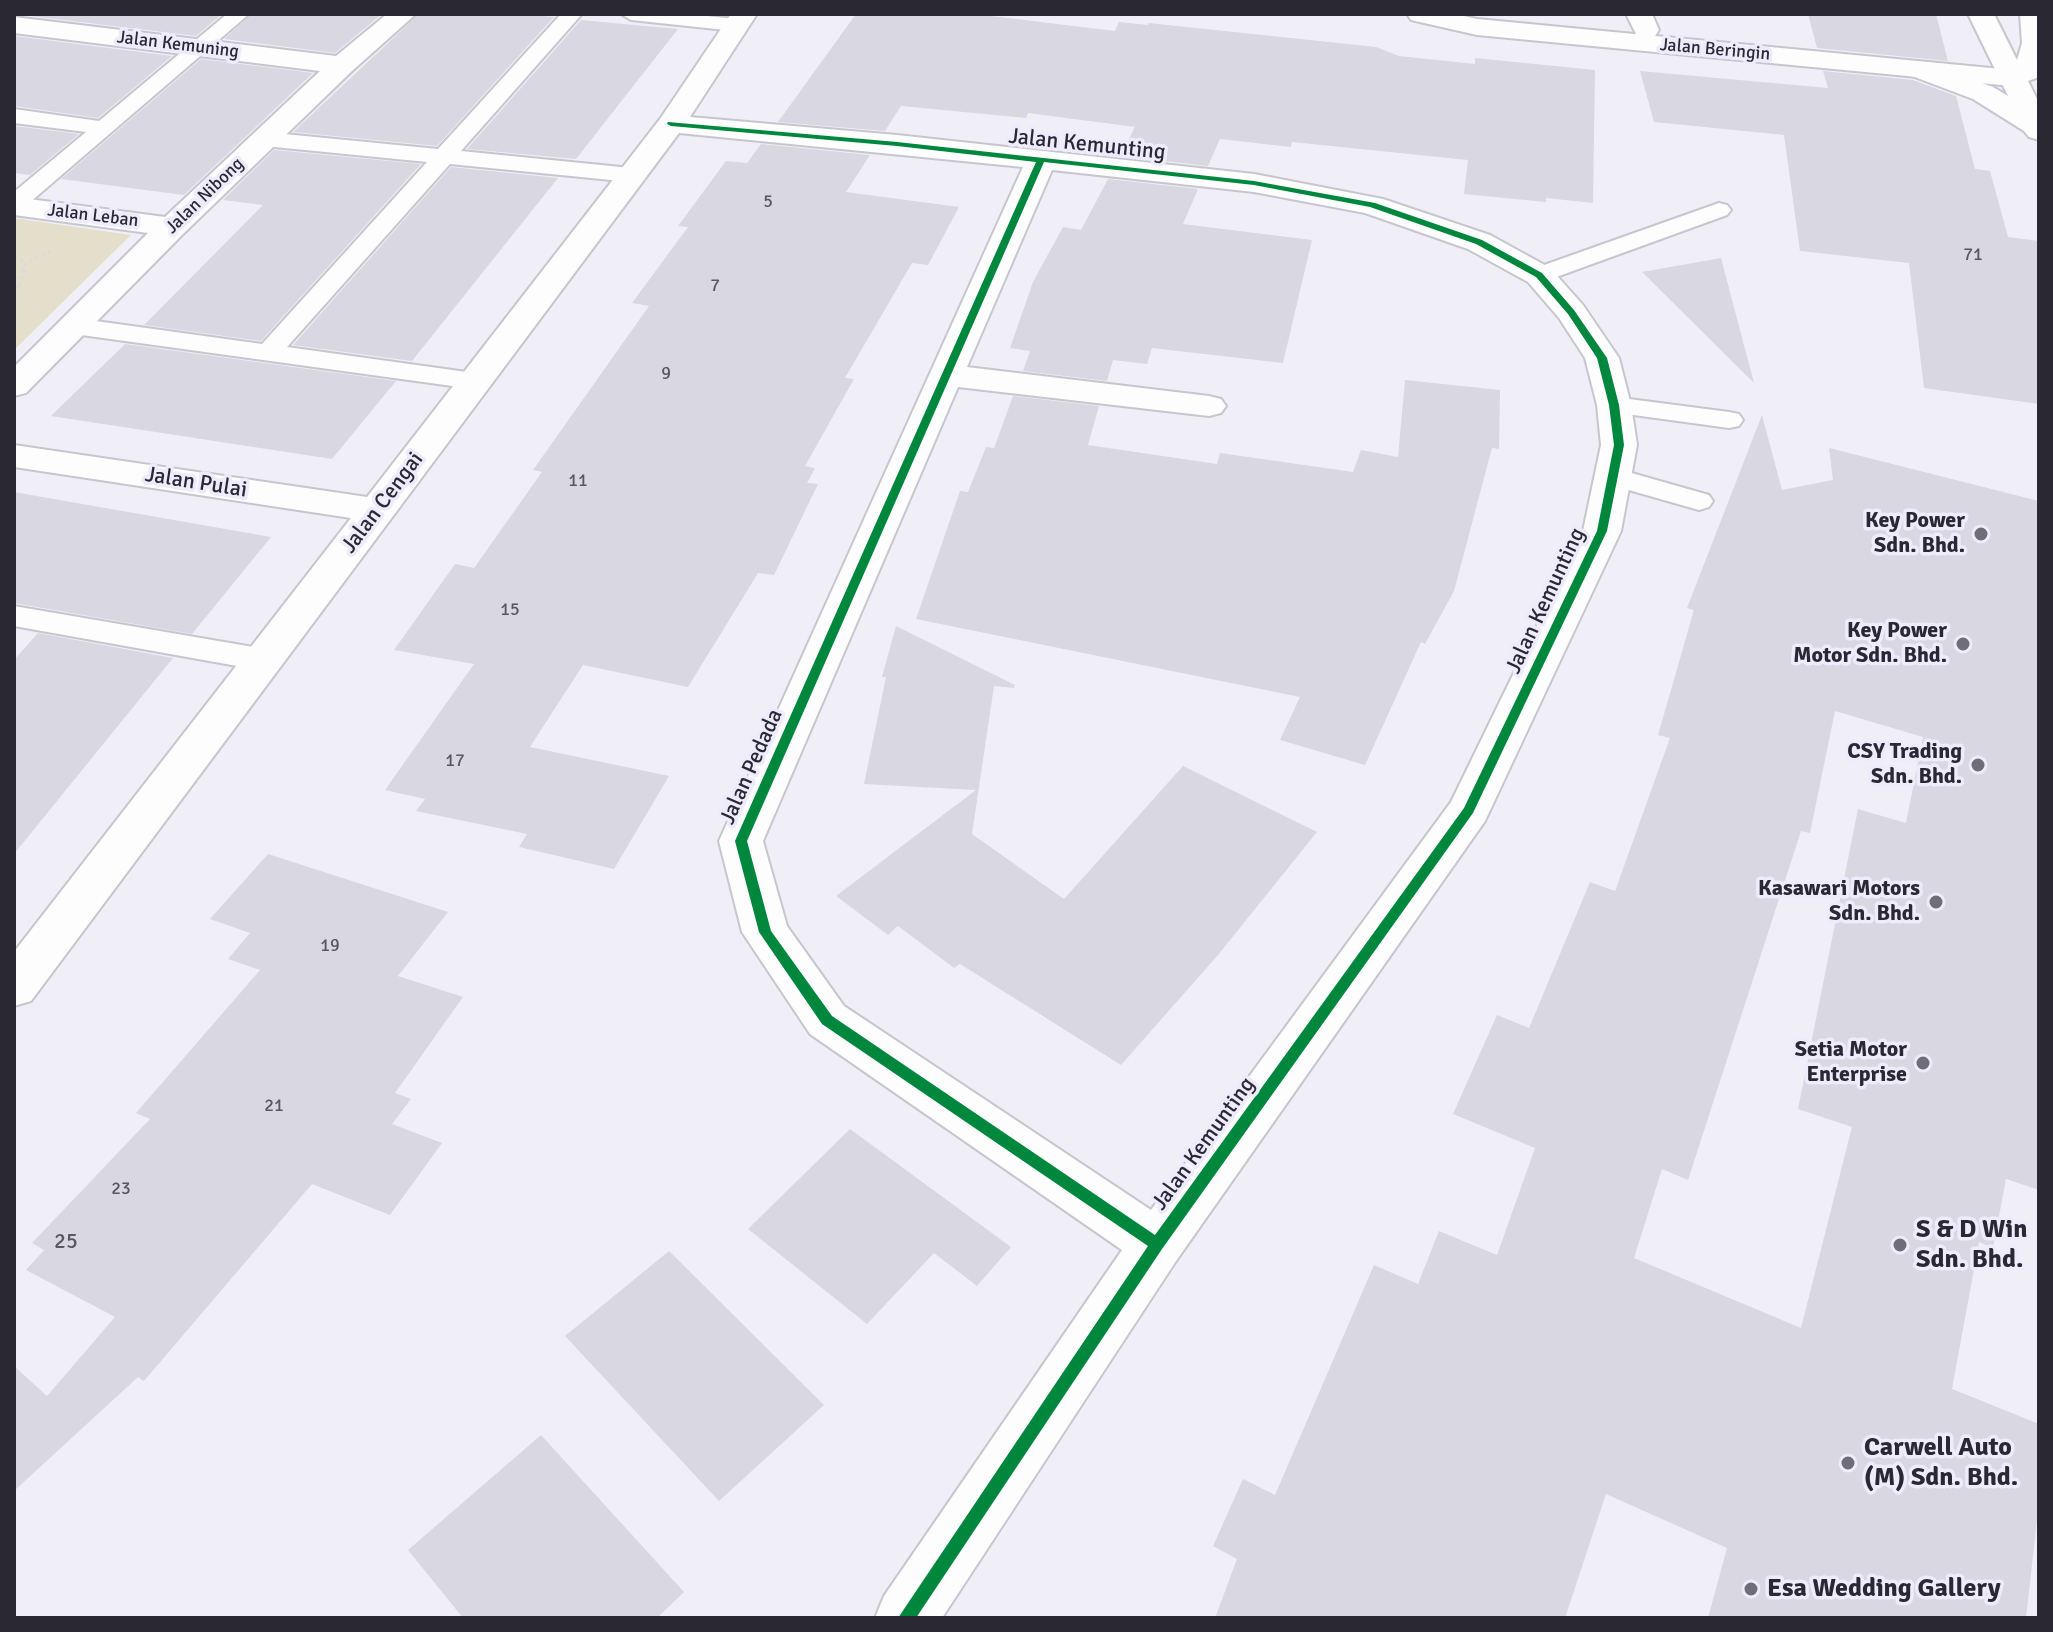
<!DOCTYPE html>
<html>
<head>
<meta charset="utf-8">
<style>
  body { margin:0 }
  #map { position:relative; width:2053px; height:1632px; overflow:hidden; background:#f0eff8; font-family:Signika,sans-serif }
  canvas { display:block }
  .frame { position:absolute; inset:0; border:16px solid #2a2833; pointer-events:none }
</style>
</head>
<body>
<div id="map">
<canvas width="2053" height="1632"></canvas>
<div class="frame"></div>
</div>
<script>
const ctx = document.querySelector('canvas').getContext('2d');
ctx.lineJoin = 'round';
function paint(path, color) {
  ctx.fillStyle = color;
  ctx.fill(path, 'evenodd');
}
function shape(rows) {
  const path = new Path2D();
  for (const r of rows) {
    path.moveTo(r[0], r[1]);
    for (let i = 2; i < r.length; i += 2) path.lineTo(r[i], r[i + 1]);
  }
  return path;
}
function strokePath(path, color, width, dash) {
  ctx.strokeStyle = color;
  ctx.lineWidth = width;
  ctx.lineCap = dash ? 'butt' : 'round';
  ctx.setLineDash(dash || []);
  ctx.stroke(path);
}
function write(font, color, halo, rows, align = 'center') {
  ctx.font = font + ' Signika,sans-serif';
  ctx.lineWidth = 7;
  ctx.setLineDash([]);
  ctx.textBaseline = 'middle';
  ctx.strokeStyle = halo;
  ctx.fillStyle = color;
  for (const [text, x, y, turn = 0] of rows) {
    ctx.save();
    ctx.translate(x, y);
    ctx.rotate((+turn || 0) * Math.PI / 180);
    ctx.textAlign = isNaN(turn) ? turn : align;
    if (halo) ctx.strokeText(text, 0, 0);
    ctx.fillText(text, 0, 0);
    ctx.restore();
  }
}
paint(shape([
  [14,218,131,235,14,350]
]), '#e4dfcb');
paint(shape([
  [14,14,222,14,196,36],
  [252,14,382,14,335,53,224,39],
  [419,14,521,14,554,17,437,146,293,132],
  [856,14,975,14,1115,31,1119,22,1148,25,1149,23,1376,47,1399,56,1475,64,1475,58,1595,70,1593,203,1546,198,1546,202,1464,194,1468,160,1292,142,1291,147,1220,139,1208,166,1120,156,1135,127,1028,113,1026,118,901,106,885,131,778,122],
  [1808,14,1936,14,1948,61,1817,48],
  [581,20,678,29,576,159,467,149],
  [14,36,172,56,98,118,14,106],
  [201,59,313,73,184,195,61,179],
  [1640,71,1828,88,1823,71,1913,80,1956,96,1975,169,1990,171,2008,237,2039,241,2039,404,1924,388,1909,263,1800,251,1784,135,1654,122],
  [14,126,79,134,30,175,14,173],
  [761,144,870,155,846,192,959,207,928,265,912,263,845,378,854,379,805,466,815,468,807,483,818,484,774,575,758,573,688,687,583,665,530,747,669,776,614,869,519,847,527,834,416,811,425,799,385,790,474,664,394,650,455,564,474,568,542,472,533,470,649,306,632,303,688,227,678,226,726,161,747,163],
  [274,150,421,164,261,341,144,325,263,205,223,200],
  [451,167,558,178,412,361,293,345],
  [1108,179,1198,189,1183,224,1312,240,1283,363,1152,348,1147,364,1113,360,1107,381,1023,371,1030,351,1010,348,1033,282,1063,227,1081,230],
  [1721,258,1754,383,1642,272],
  [125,344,396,381,332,459,51,416],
  [1405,380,1500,390,1499,449,1492,448,1454,591,1425,644,1421,642,1365,765,1280,740,1300,697,916,619,960,491,968,492,986,447,994,448,1013,396,1099,406,1088,445,1217,464,1220,453,1353,472,1361,450,1398,457],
  [1762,415,1782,490,1833,480,1829,448,2039,501,2039,1190,2006,1179,1993,1248,1979,1242,1952,1389,2039,1424,2039,1502,2026,1618,1708,1618,1727,1548,1606,1494,1565,1618,1215,1618,1237,1559,1213,1546,1243,1479,1275,1495,1374,1265,1418,1284,1439,1231,1497,1255,1535,1148,1453,1114,1497,1015,1529,1028,1590,882,1615,891,1670,738,1658,735,1694,610,1687,608],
  [1835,711,1923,737,1906,823,1858,809,1798,1109,1852,1127,1801,1328,1634,1258,1662,1169,1688,1180,1801,831,1810,833],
  [14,492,271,537,192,634,14,603],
  [896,626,1015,685,1014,688,994,686,972,834,1064,899,1183,766,1317,832,1218,955,1121,1065,960,964,954,968,898,926,888,935,836,896,976,790,864,784,886,677,882,677],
  [38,633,173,658,14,854,14,660],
  [268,854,448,912,398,976,463,997,395,1093,411,1099,392,1124,442,1143,390,1215,312,1184,144,1381,138,1377,14,1491,14,1366,47,1396,115,1317,26,1270,44,1250,32,1243,150,1119,136,1113,260,970,228,959,250,933,210,919],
  [850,1129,1011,1247,977,1286,934,1253,867,1324,748,1229],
  [669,1251,824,1405,719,1501,565,1336],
  [541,1435,684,1592,657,1618,463,1618,408,1550]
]), '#d9d7e1');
const service = shape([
  [227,14,249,14,22,209,14,211,14,192,86,132,14,123,14,109,99,121,227,14],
  [561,14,582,14,461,151,631,168,639,170,643,175,639,180,631,182,450,164,287,347,474,373,483,375,487,381,483,387,474,389,74,334,65,331,61,326,65,321,74,318,262,344,427,162,264,146,253,139,256,134,264,132,438,149,561,14],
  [621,14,689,14,735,19,745,25,735,31,631,20,621,14],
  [1719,203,1727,205,1731,210,1727,215,1548,280,1530,280,1527,275,1530,270,1719,203],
  [1614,397,1729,412,1739,414,1743,420,1739,426,1729,428,1604,411,1601,405,1604,399,1614,397],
  [1614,468,1709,495,1713,501,1709,507,1699,510,1604,483,1600,477,1604,471,1614,468],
  [14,606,265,649,276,652,281,660,276,668,265,671,14,626,14,606]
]);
const minor = shape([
  [387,14,416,14,352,71,183,234,26,393,14,396,14,367,148,233,14,215,14,197,165,217,320,71,14,33,14,17,336,56,387,14],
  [731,14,757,14,690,117,897,135,1254,174,1383,199,1490,235,1550,268,1583,305,1619,358,1631,405,1637,445,1621,531,1485,821,1176,1261,942,1618,875,1618,884,1596,1122,1250,810,1034,742,932,719,841,1023,167,679,133,31,1001,14,1006,14,952,351,518,14,467,14,445,367,497,660,119,731,14],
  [1052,170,1254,192,1365,213,1468,249,1528,282,1559,318,1585,358,1597,405,1601,445,1583,531,1451,802,1151,1210,844,1006,787,926,763,841,958,387,1209,416,1221,413,1226,406,1221,399,1209,396,967,367,1052,170],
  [1626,14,1652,14,1659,30,1655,36,1637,36,1626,14]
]);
const tertiary = shape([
  [1407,14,1455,14,1477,19,2012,70,2022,72,2026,78,2022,84,2012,86,1477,35,1411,20,1407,14]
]);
const primary = shape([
  [1968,14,1994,14,2017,60,2022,43,2020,14,2039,14,2039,77,2028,81,2039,103,2039,140,2029,137,2024,131,1973,99,1912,76,1908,70,1912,64,1922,62,1932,64,1993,87,2008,96,1968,14]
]);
strokePath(service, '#c7c6cf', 4);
strokePath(minor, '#c7c6cf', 4);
strokePath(tertiary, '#c7c6cf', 4);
strokePath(primary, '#c7c6cf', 4);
strokePath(shape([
  [14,257,26,262],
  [19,286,26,262,50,252]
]), '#dadadd', 3, [3, 4]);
strokePath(shape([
  [14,296,20,284]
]), '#dadadd', 4, [3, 5]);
paint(service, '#fdfdfe');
paint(minor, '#fdfdfe');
paint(tertiary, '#fdfdfe');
paint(primary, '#fdfdfe');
paint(shape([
  [668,122,897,142,1254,181,1375,203,1482,240,1542,273,1574,310,1607,358,1619,405,1624,445,1607,531,1473,813,1162,1249,916,1618,898,1618,1148,1246,822,1024,759,932,735,841,1036,162,897,146,671,126,667,124,668,122],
  [1044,162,1254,185,1370,207,1476,244,1536,277,1568,314,1597,358,1609,405,1614,445,1597,531,1464,808,1155,1235,832,1016,771,931,747,841,1044,162]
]), '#00873e');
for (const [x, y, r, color] of [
  [1981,534,8,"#6f6e78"],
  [1963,644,8,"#6f6e78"],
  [1978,765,8,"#6f6e78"],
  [1936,902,8,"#6f6e78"],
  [1923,1063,8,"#6f6e78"],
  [1900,1245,8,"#6f6e78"],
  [1848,1463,8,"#6f6e78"],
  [1751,1589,8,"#6f6e78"]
]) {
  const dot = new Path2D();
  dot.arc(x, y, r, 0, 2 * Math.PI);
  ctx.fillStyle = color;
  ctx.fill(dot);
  strokePath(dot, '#edebfc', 3);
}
write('18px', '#2a2833', '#edebfc', [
  ["Jalan Kemuning",178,45,7],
  ["Jalan Beringin",1715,50,5],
  ["Jalan Nibong",205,196,-44],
  ["Jalan Leban",93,216,7]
]);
write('18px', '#585660', null, [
  ["5",768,202],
  ["71",1973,255],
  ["7",715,286],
  ["9",666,374],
  ["11",578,481],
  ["15",510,610],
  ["17",455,761],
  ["19",330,946],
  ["21",274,1106],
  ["23",121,1189]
]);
write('22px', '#2a2833', '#edebfc', [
  ["Jalan Kemunting",1087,145,6],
  ["Jalan Pulai",196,483,9],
  ["Jalan Cengai",383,503,-53],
  ["Jalan Kemunting",1546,601,-65],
  ["Jalan Pedada",752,767,-66],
  ["Jalan Kemunting",1204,1144,-54]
]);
write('bold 22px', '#2a2833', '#edebfc', [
  ["Key Power",1965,521],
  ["Sdn. Bhd.",1965,546],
  ["Key Power",1947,631],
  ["Motor Sdn. Bhd.",1947,656],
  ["CSY Trading",1962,752],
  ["Sdn. Bhd.",1962,777],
  ["Kasawari Motors",1920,889],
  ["Sdn. Bhd.",1920,914],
  ["Setia Motor",1907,1050],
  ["Enterprise",1907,1075]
], 'right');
write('22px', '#585660', null, [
  ["25",66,1242]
]);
write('bold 26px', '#2a2833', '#edebfc', [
  ["S & D Win",1916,1230],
  ["Sdn. Bhd.",1916,1260],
  ["Carwell Auto",1864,1448],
  ["(M) Sdn. Bhd.",1864,1478],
  ["Esa Wedding Gallery",1767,1589]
], 'left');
</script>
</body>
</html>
